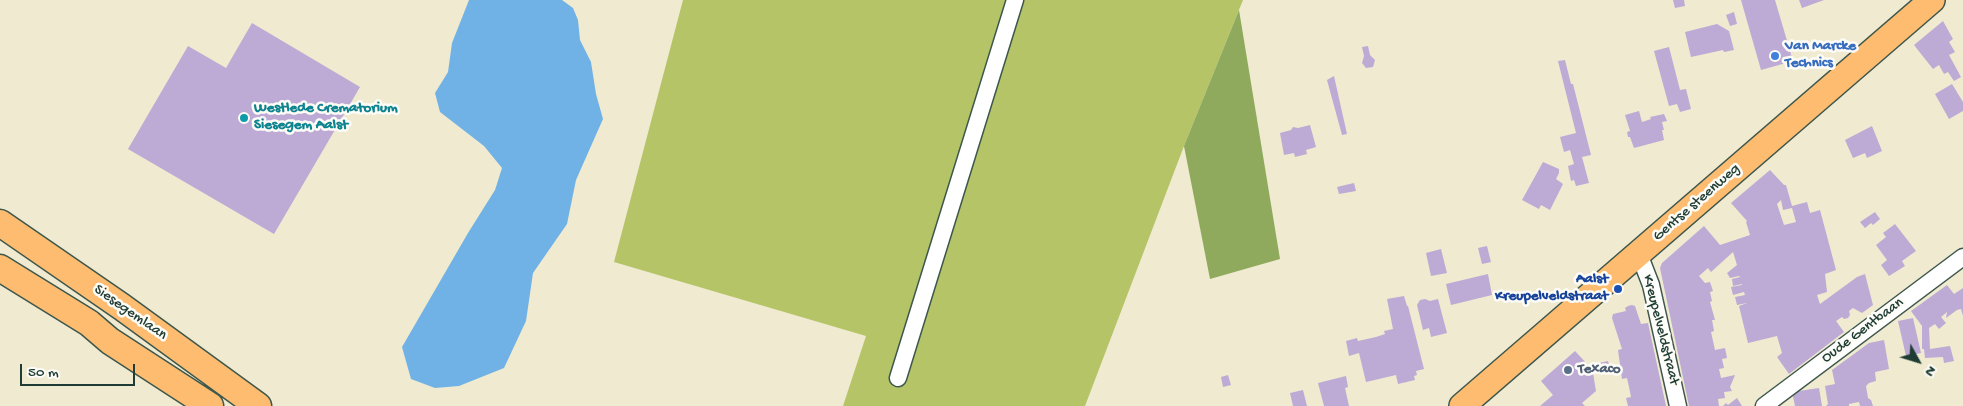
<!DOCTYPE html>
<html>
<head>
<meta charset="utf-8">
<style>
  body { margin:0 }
  #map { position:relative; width:1963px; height:406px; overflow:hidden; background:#f0ead1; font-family:"Gochi Hand",sans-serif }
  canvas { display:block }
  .north { position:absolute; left:1893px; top:336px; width:50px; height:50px; -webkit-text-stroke:4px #fdfcf7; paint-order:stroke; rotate:129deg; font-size:14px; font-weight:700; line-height:20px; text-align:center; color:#1f3d34 }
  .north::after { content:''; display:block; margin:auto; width:18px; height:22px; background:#1f3d34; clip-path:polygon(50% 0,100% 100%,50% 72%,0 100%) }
  .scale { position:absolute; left:20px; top:364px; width:115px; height:22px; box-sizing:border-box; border:2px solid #1f3d34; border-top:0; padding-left:6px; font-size:15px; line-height:18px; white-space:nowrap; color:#1f3d34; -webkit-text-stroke:4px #fdfcf7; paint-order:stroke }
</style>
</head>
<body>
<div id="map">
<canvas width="1963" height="406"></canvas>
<div class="north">N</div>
<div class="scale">50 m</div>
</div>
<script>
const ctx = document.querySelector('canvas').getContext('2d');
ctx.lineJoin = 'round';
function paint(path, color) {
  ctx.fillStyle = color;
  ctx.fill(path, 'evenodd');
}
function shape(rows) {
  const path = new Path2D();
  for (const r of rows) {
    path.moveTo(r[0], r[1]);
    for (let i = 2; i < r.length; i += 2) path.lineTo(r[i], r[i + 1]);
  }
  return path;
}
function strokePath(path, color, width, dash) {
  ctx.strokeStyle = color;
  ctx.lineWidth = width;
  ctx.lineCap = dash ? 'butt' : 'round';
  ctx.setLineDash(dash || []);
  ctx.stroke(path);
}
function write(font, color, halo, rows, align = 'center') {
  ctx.font = font + ' "Gochi Hand",sans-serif';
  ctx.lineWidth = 5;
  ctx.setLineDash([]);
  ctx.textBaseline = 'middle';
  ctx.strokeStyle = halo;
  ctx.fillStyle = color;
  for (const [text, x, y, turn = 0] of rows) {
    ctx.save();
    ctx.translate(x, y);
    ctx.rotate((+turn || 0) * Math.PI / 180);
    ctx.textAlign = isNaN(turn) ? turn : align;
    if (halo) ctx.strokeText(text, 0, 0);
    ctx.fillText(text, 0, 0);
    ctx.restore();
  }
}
paint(shape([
  [683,0,1243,0,1184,146,1085,406,843,406,866,336,614,262]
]), '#b4c467');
paint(shape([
  [1239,10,1280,259,1210,279,1184,146]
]), '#8faa5c');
paint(shape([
  [469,0,562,0,573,8,578,20,580,40,591,62,596,94,603,119,576,180,567,224,533,273,526,321,504,368,459,386,435,388,411,379,402,347,468,233,495,190,502,168,484,146,440,112,435,93,448,72,452,43]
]), '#70b2e5');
paint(shape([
  [1673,0,1684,0,1685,6,1675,8],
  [1741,0,1775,0,1793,61,1761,70],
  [1799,0,1824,0,1802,8],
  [1734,12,1737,24,1730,26,1726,15],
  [1943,21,1953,39,1949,42,1955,52,1949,55,1961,77,1954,81,1948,72,1944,74,1939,65,1933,69,1914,45],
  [252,23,360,87,274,234,128,149,188,46,226,68],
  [1717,24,1729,31,1734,50,1724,52,1723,50,1691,57,1685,32],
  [1368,46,1370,55,1375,60,1373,67,1366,68,1362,63,1364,56,1362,47],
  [1669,47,1680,90,1686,89,1691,109,1680,112,1677,104,1669,106,1654,51],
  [1565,60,1571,84,1573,84,1591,155,1582,157,1589,183,1576,186,1574,180,1571,181,1568,166,1574,164,1570,150,1564,152,1560,137,1576,133,1558,61],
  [1334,76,1347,134,1342,135,1327,80],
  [1952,84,1963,102,1963,111,1949,119,1935,94],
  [1639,111,1642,122,1651,119,1650,117,1664,114,1667,121,1662,122,1664,130,1662,130,1664,140,1634,148,1630,137,1628,137,1627,132,1630,131,1625,115],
  [1310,125,1316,147,1306,150,1307,154,1295,157,1294,153,1284,155,1280,133,1291,130,1293,127,1298,128],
  [1872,126,1882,151,1867,158,1865,153,1853,158,1845,140],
  [1543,162,1559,169,1559,173,1556,179,1563,184,1550,210,1541,205,1539,209,1522,200],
  [1770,170,1784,185,1786,185,1792,206,1807,202,1810,213,1820,210,1836,270,1825,274,1827,292,1817,295,1820,304,1857,277,1865,274,1873,305,1862,313,1853,308,1849,311,1850,315,1848,318,1844,319,1842,317,1836,321,1844,332,1789,374,1777,357,1782,353,1777,336,1748,343,1739,306,1747,303,1737,305,1735,297,1745,295,1744,292,1733,295,1731,287,1742,285,1742,284,1733,286,1732,279,1740,277,1739,276,1730,278,1727,273,1737,265,1733,252,1711,272,1708,268,1699,276,1705,283,1710,282,1713,291,1710,292,1712,301,1710,302,1715,320,1712,320,1714,331,1711,332,1715,350,1725,348,1727,358,1722,359,1724,368,1719,369,1721,378,1735,375,1730,387,1732,391,1724,392,1725,398,1718,399,1719,406,1689,406,1660,268,1662,263,1704,226,1720,245,1750,235,1746,222,1747,221,1731,203],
  [1781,200,1783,210,1792,208,1796,222,1784,225,1777,204],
  [1354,183,1356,191,1339,194,1337,187],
  [1875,212,1880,219,1873,225,1871,223,1865,228,1860,222],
  [1895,224,1916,251,1902,261,1905,266,1889,276,1881,265,1887,260,1876,245,1886,237,1883,233],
  [1487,246,1491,262,1482,264,1478,248],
  [1441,249,1447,273,1431,276,1426,253],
  [1488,274,1492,295,1451,305,1446,284],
  [1947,285,1954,294,1963,288,1963,316,1961,309,1957,310,1946,318,1947,312,1941,317,1946,323,1939,329,1935,324,1929,328,1930,349,1950,346,1954,361,1944,363,1943,357,1925,358,1924,349,1922,349,1922,326,1911,311],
  [1404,296,1407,306,1408,306,1424,369,1416,371,1417,375,1414,376,1415,380,1398,384,1396,375,1366,382,1359,353,1349,356,1346,341,1357,338,1358,341,1376,337,1385,334,1384,331,1393,329,1387,299],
  [1425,299,1430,301,1438,299,1447,333,1431,337,1429,328,1423,330,1417,305,1420,300],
  [1632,305,1635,306,1641,324,1648,323,1666,406,1628,406,1626,398,1631,397,1629,387,1627,378,1622,379,1618,350,1622,349,1612,318,1613,314,1626,311,1625,308,1628,306],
  [1913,318,1921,353,1906,356,1898,321],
  [1884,340,1889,369,1875,372,1876,381,1869,383,1866,386,1868,398,1871,400,1873,406,1860,406,1859,402,1849,404,1849,406,1826,406,1828,404,1825,386,1835,384,1832,370,1869,343],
  [1575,351,1588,365,1587,367,1593,373,1596,391,1582,403,1585,406,1540,406,1553,395,1541,381],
  [1608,361,1610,369,1601,370,1599,363],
  [1228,375,1231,385,1223,387,1221,377],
  [1346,376,1348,387,1345,388,1349,406,1324,406,1318,383],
  [1819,388,1822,406,1795,406,1792,392],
  [1303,390,1307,406,1293,406,1290,393],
  [1737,398,1742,406,1723,406,1726,403,1728,405]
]), '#bdaad5');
const minor = shape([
  [1639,254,1651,285,1678,406],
  [898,378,1015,0],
  [1764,406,1963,257]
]);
const primary = shape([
  [1462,406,1932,0]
]);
const trunk = shape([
  [0,223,122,307,258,406],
  [0,268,89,323,110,341,210,406]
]);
strokePath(minor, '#3e574c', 19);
strokePath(primary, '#3e574c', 28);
strokePath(trunk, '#3e574c', 29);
strokePath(minor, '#fff', 16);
strokePath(primary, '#fdbc6f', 25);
strokePath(trunk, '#fdbc6f', 26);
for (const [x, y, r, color] of [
  [1775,56,5,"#3f7fe0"],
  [244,118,5,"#0f9aa8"],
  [1618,289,5,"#1a4fb4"],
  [1568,370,5,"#5c6f8a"]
]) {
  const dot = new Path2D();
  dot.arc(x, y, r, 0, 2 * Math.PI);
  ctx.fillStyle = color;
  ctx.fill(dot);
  strokePath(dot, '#fdfcf7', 2);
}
write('bold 15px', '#366cbe', '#fdfcf7', [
  ["Van Marcke",1785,47],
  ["Technics",1785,64]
], 'left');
write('bold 15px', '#0d838f', '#fdfcf7', [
  ["Westlede Crematorium",254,109],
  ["Siesegem Aalst",254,126]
], 'left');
write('15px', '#1f3d34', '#fdfcf7', [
  ["Gentse steenweg",1697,203,-41],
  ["Siesegemlaan",130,313,35],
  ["Kreupelveldstraat",1660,330,76],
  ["Oude Gentbaan",1863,331,-37]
]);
write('bold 15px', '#164399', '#fdfcf7', [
  ["Aalst",1608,280],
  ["Kreupelveldstraat",1608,297]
], 'right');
write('bold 15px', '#4e5e75', '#fdfcf7', [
  ["Texaco",1578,370]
], 'left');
</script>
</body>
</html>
